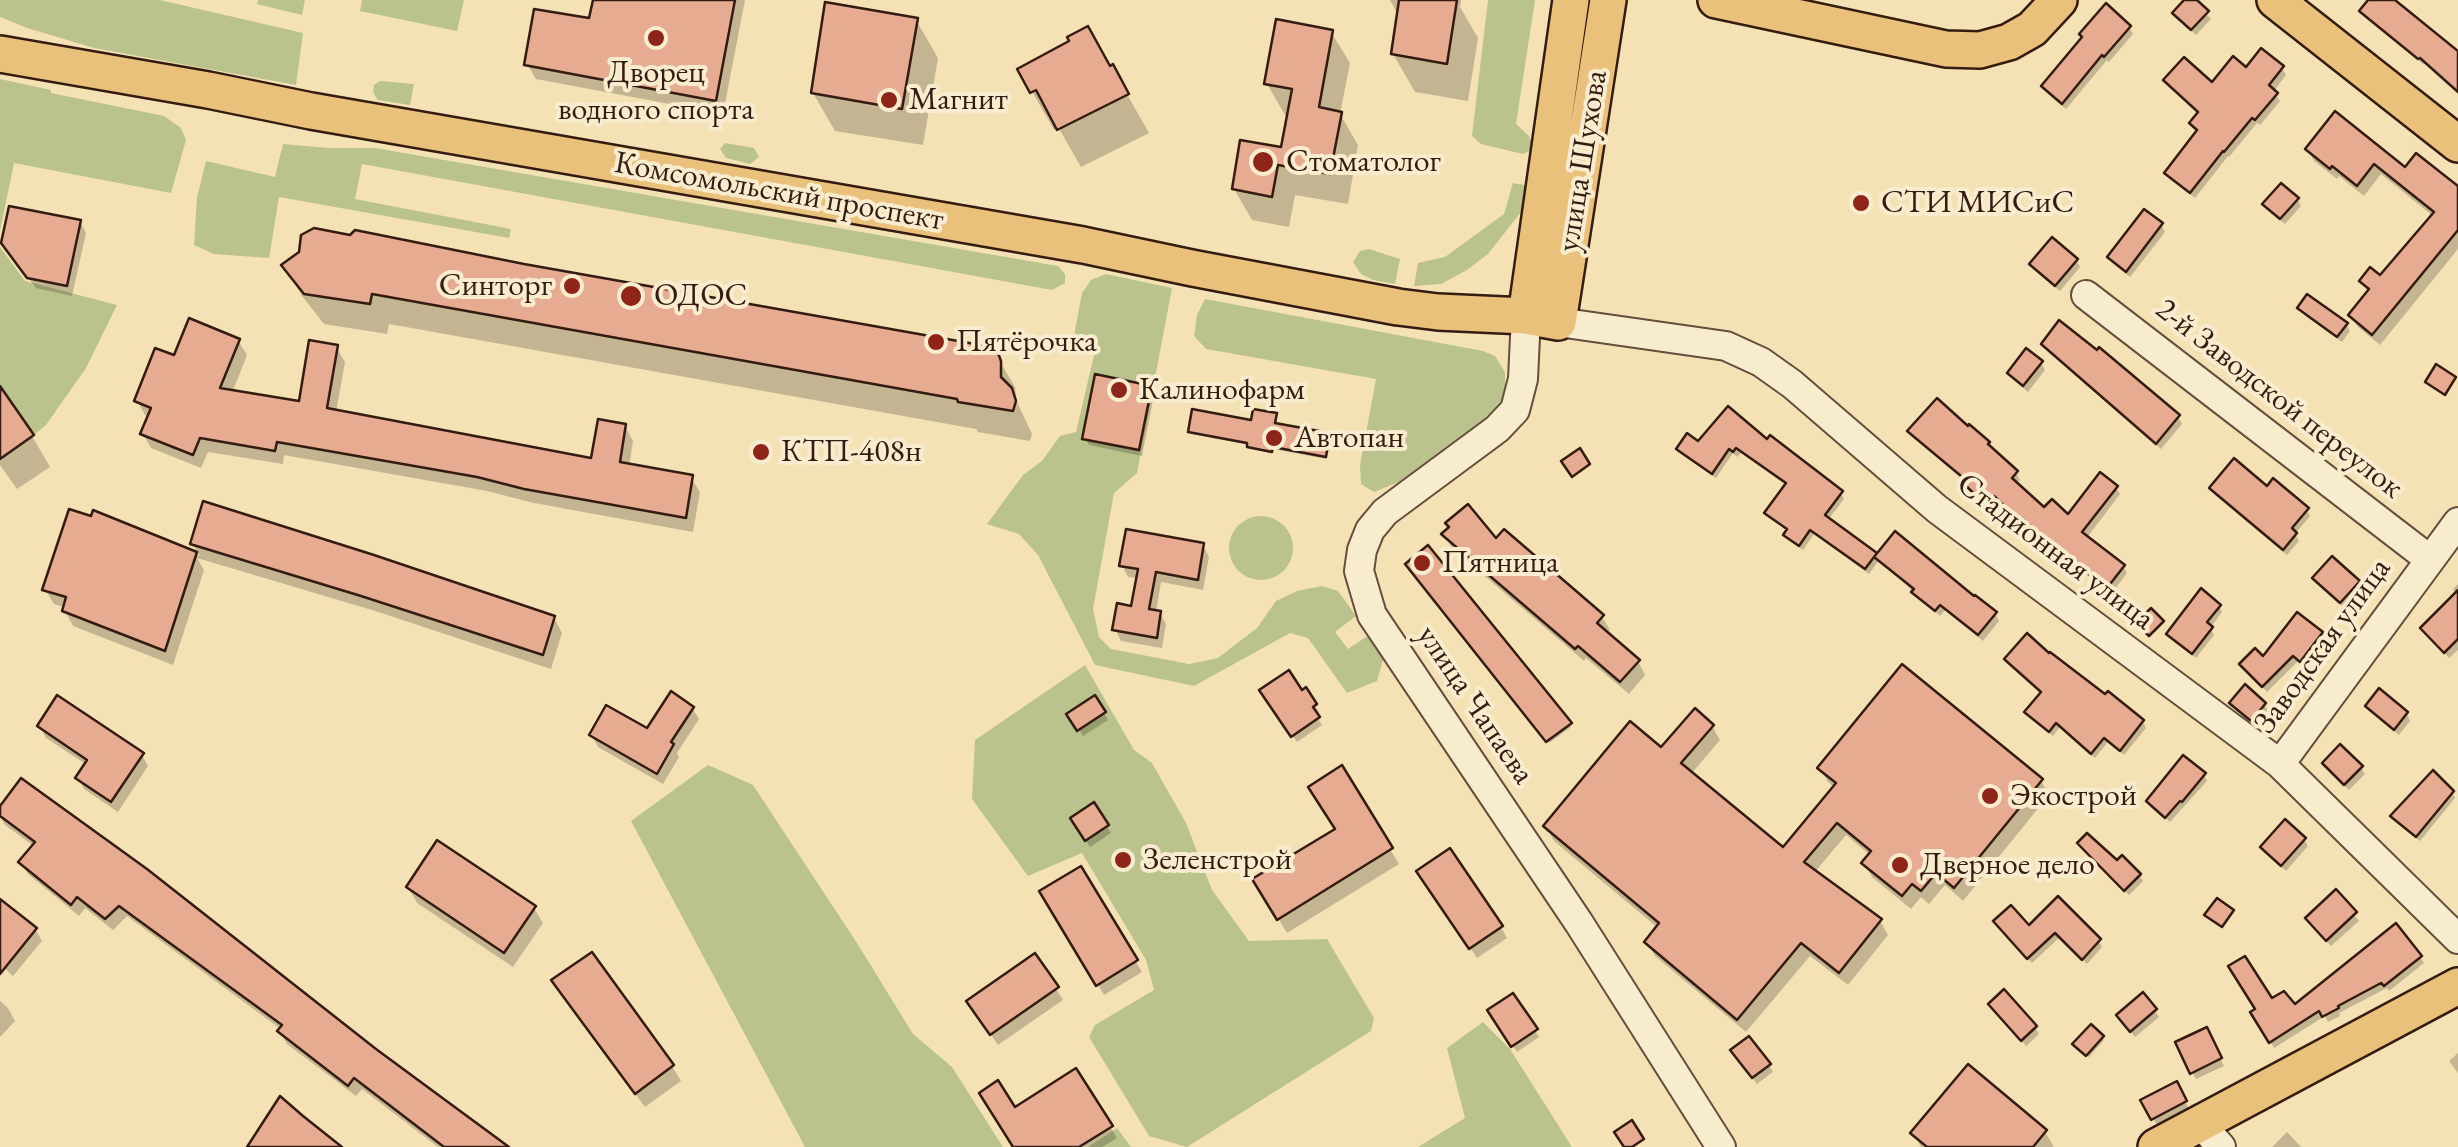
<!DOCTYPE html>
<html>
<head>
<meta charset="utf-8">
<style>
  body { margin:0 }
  canvas { display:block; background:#f4e2b5 }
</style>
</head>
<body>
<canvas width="2458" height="1147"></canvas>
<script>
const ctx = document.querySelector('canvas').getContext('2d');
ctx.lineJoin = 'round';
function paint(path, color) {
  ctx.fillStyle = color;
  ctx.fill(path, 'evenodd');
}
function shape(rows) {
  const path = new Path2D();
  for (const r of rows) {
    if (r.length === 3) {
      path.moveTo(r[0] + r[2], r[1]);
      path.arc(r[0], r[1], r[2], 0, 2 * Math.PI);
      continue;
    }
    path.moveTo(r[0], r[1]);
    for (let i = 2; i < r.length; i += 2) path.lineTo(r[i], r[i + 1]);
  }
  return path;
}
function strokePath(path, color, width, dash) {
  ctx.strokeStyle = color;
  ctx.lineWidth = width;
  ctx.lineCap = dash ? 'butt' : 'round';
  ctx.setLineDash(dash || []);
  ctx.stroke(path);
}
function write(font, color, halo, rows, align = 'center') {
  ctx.font = font + ' "EB Garamond",serif';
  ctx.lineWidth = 8;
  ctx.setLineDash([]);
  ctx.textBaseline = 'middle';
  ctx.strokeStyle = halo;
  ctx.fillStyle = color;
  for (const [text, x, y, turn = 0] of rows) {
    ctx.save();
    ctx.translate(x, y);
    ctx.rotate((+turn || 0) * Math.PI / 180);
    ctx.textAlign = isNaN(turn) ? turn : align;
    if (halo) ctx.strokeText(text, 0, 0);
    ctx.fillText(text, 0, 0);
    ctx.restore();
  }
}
paint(shape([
  [0,0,160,0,303,33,296,85,94,48,27,28,0,17],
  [258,0,305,0,302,15,257,4],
  [362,0,464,0,457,31,360,11],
  [1488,0,1535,0,1516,124,1529,136,1532,143,1531,150,1523,154,1481,144,1472,136],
  [0,79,51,90,51,93,164,116,181,128,186,140,171,193,14,163,0,231],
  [380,81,414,84,410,105,378,100,373,92,374,85],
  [725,143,754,148,759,157,750,164,726,158,720,149],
  [283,144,329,148,375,148,1058,266,1065,274,1065,283,1052,290,362,164,355,199,511,229,509,238,279,197,269,258,214,254,194,245,197,198,206,161,275,177],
  [1513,183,1530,186,1521,212,1488,254,1467,270,1441,284,1414,286,1418,263,1445,257,1504,214],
  [0,247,25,281,117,305,86,368,46,425,34,435,0,386],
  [1369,249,1400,259,1395,284,1373,280,1361,274,1353,262,1360,251],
  [1106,274,1172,288,1137,473,1114,493,1093,609,1099,637,1111,649,1189,664,1218,658,1257,628,1276,601,1297,591,1322,586,1338,591,1356,616,1335,632,1348,649,1369,635,1383,660,1377,681,1347,693,1308,638,1290,633,1194,686,1095,665,1038,555,1019,534,987,524,1023,475,1042,461,1060,436,1076,432,1095,351,1073,341,1082,293,1091,280],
  [1205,299,1483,351,1495,356,1505,372,1505,403,1488,424,1409,478,1374,492,1361,484,1360,465,1376,379,1206,349,1194,336,1197,315],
  [1261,548,32],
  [1085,665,1134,750,1152,763,1186,823,1212,890,1249,941,1327,939,1374,1018,1371,1031,1187,1147,1149,1136,1089,1037,1095,1025,1154,990,1146,960,1082,853,1028,876,972,799,975,740],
  [708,765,753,785,857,943,913,1034,952,1067,1003,1147,805,1147,631,821],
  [1483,1022,1510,1049,1572,1147,1418,1147,1465,1118,1447,1048],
  [1117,1128,1131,1147,1088,1147]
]), '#bbc38d');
paint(shape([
  [595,0,745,0,723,114,536,79,527,64,591,21],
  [1390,0,1461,0,1460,7,1478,38,1468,101,1415,92,1393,54,1399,17],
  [2187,0,2193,0,2211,19,2196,35,2179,20,2175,13],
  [2372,0,2392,0,2458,55,2458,93,2425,63,2423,64,2366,18,2362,11],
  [916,20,938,58,923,145,835,131,813,93],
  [2129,27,2133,34,2109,62,2107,60,2066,109,2048,94,2044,87],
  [1331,32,1350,63,1340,114,1358,145,1348,204,1295,195,1289,227,1252,220,1234,189,1283,150,1289,116,1285,115,1267,84],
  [1112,68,1149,133,1081,167,1058,127,1054,130,1020,70],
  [2282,68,2286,75,2273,92,2280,101,2260,125,2257,123,2229,157,2228,156,2195,198,2171,180,2167,173,2198,133,2192,124,2199,114,2170,87,2166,80,2212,86,2246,70],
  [2308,150,2406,170,2458,187,2458,249,2380,345,2358,327,2351,315,2369,294,2362,281,2381,278,2433,216,2381,174,2364,196,2339,176,2337,179,2314,161],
  [2297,199,2301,206,2285,224,2269,211,2265,204],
  [80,222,86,233,72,296,36,288,10,254],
  [2161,225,2165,232,2130,277,2114,264,2110,258],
  [2076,260,2080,267,2060,291,2036,271,2032,264],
  [284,266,996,355,1015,387,1017,402,1032,434,1030,441,978,432,976,429,389,324,387,334,324,324,302,296],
  [2300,308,2346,324,2350,331,2342,342,2304,315],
  [238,341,247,355,232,393,301,404,336,347,345,362,336,412,594,461,625,426,633,441,629,467,691,478,700,492,693,532,534,503,487,491,284,455,283,464,208,452,201,468,151,448,143,434,150,417,145,415,137,400,175,359],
  [2044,344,2178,417,2182,424,2161,449,2048,351],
  [2041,363,2045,370,2028,392,2014,380,2010,373],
  [1150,388,1154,395,1142,456,1089,445,1085,438],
  [0,390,32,436,50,467,17,489,0,465],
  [1275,416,1275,425,1329,435,1330,438,1326,459,1273,449,1273,453,1251,449,1249,445,1192,434,1190,432,1253,423],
  [1911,431,1991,450,2016,473,2020,480,2015,484,2044,511,2068,518,2116,488,2120,494,2086,539,2123,566,2127,573,2112,593,2059,555,2028,525,2026,527,1999,502,1991,510,1971,492,1968,483,1914,438],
  [1768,442,1841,493,1844,499,1828,520,1877,557,1995,614,1999,621,1983,641,1945,610,1940,616,1879,560,1869,574,1814,534,1803,550,1790,541,1786,535,1789,532,1771,519,1767,513,1787,486,1741,453,1737,457,1733,453,1716,478,1682,455,1679,449,1699,445],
  [2212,488,2267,489,2307,510,2310,516,2295,534,2299,541,2287,555,2215,495],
  [95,514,200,556,192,543,554,618,562,633,551,669,372,610,197,558,204,570,173,665,73,626,65,611,66,608,54,604,45,589],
  [1444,534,1496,542,1602,617,1610,630,1606,634,1638,661,1645,675,1629,694,1586,658,1584,661,1452,548],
  [1203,545,1209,557,1203,590,1161,582,1156,612,1160,613,1166,624,1162,648,1121,641,1115,629,1134,609,1139,578,1128,577,1122,565],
  [1427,549,1571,727,1549,743,1408,565],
  [2316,578,2358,583,2362,589,2345,608,2319,585],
  [2458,584,2458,650,2449,658,2423,629,2456,595,2453,589],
  [2219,606,2222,612,2210,628,2214,635,2196,658,2172,640,2169,634],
  [2318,631,2322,644,2305,667,2298,661,2267,692,2242,664,2263,660],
  [2007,659,2106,698,2109,694,2143,722,2146,728,2124,755,2108,742,2095,758,2060,727,2053,736,2031,718,2027,713,2042,694,2010,665],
  [1305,691,1319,712,1315,715,1322,725,1297,742,1266,698,1301,693],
  [1095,698,1108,720,1083,736,1069,714],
  [2232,703,2264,704,2268,711,2256,726,2236,710],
  [2368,706,2407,714,2410,721,2399,735,2372,713],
  [692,708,699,719,677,753,679,757,663,784,598,747,591,735,648,731],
  [40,726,142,755,148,766,118,812,84,789,78,778,87,765,46,738],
  [1712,726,1720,740,1691,774,1783,850,1835,788,1828,782,1820,768,2041,781,2049,795,1963,901,1945,885,1929,904,1921,897,1911,909,1872,877,1864,863,1870,855,1846,835,1814,873,1880,921,1888,935,1848,985,1810,956,1746,1032,1655,956,1647,942,1658,928,1554,841,1546,827,1662,751],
  [2325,763,2361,768,2365,774,2349,790,2329,770],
  [1341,769,1399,864,1287,933,1255,880,1337,830],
  [2204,775,2207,781,2170,822,2149,801],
  [2452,792,2455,798,2420,841,2397,822,2393,817],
  [1094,806,1111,833,1090,847,1073,819],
  [0,810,375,1051,505,1147,438,1147,362,1089,356,1096,287,1044,280,1032,282,1030,127,916,113,930,85,908,79,916,28,874,21,862,34,846,5,825,0,817],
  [2304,839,2308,846,2286,871,2267,854,2263,847],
  [2083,849,2139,875,2143,881,2129,895],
  [1080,869,1142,972,1104,995,1042,892],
  [1426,882,1501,927,1507,938,1477,958],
  [408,887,534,908,543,923,513,967,417,903],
  [2336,893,2359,921,2331,946,2312,925],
  [0,903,35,929,42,941,13,976,0,964],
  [2000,928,2029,928,2099,941,2102,947,2087,964,2060,937,2032,963],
  [1035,956,1063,1000,998,1045,976,1013],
  [2420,957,2424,963,2389,991,2387,988,2339,1013,2340,1016,2328,1022,2325,1016,2274,1048,2253,1013,2295,1008],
  [563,995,672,1066,681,1081,645,1107],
  [1512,996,1539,1037,1517,1052,1490,1011],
  [0,1001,8,1008,15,1021,0,1037],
  [1995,1011,2035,1027,2039,1034,2026,1046],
  [2155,1011,2159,1017,2135,1037,2123,1022],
  [2091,1027,2104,1040,2089,1057,2077,1047],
  [2206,1030,2224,1066,2196,1079,2178,1044],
  [2458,1053,2458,1073,2449,1061],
  [1737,1058,1769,1065,1773,1072,1757,1084],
  [1075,1071,1117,1138,1102,1147,1015,1147],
  [2176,1084,2189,1109,2157,1125,2143,1101],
  [2045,1132,2054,1147,1921,1147,1913,1133],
  [2287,1132,2301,1147,2272,1147]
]), '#0003');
const building = shape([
  [593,0,735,0,716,101,524,65,534,9,589,18,593,0],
  [1399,0,1457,0,1447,64,1391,54,1399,0],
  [2184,0,2197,0,2209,11,2191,30,2172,13,2184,0],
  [2368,0,2395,0,2458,51,2458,92,2420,58,2418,59,2359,11,2368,0],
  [825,2,918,18,902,109,811,93,825,2],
  [2106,3,2131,26,2104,57,2102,55,2062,104,2041,86,2082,37,2079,34,2106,3],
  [1276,19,1333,30,1319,107,1342,112,1330,174,1278,165,1272,197,1232,189,1240,140,1281,147,1292,89,1264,84,1276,19],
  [1088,26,1110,66,1113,64,1129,94,1057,130,1036,90,1030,93,1017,69,1069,41,1067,37,1088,26],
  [2261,48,2284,66,2269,85,2278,93,2255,120,2252,118,2224,152,2223,151,2190,193,2164,173,2197,130,2189,123,2198,112,2163,80,2184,57,2212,82,2233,56,2246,67,2261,48],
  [2335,111,2405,167,2416,153,2458,186,2458,230,2372,335,2348,315,2369,289,2359,281,2370,267,2380,275,2434,212,2374,164,2357,186,2332,166,2330,169,2305,149,2335,111],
  [2281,183,2299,198,2280,219,2262,204,2281,183],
  [9,206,81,220,67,286,27,278,1,243,9,206],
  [2144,209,2163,223,2126,272,2107,257,2144,209],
  [314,228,350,235,355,230,524,264,992,347,998,353,1001,361,1001,377,1012,388,1016,401,1013,411,958,402,957,399,372,294,370,304,304,294,281,265,299,252,301,235,314,228],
  [2052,237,2078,259,2055,286,2029,264,2052,237],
  [2307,294,2348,323,2337,337,2297,308,2307,294],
  [189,318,240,339,220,388,299,401,309,340,338,345,327,408,591,458,598,419,626,424,620,462,693,475,686,518,524,489,477,477,277,442,275,451,200,438,193,455,140,434,151,408,134,401,155,348,174,355,189,318],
  [2059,320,2097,350,2099,347,2180,415,2156,444,2041,344,2059,320],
  [2026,348,2043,361,2023,386,2007,373,2026,348],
  [2436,364,2456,377,2445,395,2425,382,2436,364],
  [1095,374,1152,386,1139,450,1082,439,1095,374],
  [0,386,34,435,0,459,0,386],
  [1937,398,1968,426,1969,424,1990,442,1988,444,2018,471,2012,478,2044,507,2052,499,2068,514,2100,472,2118,486,2082,532,2125,565,2107,588,2053,548,2023,519,2021,522,1994,496,1986,505,1964,484,1967,481,1907,431,1937,398],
  [1728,406,1767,439,1770,435,1843,491,1825,515,1877,553,1865,569,1810,530,1799,546,1783,535,1787,529,1764,513,1786,483,1736,448,1733,452,1729,449,1712,474,1676,449,1687,433,1698,441,1728,406],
  [1192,409,1251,420,1253,409,1277,413,1275,423,1330,433,1326,457,1273,447,1272,452,1247,447,1247,443,1188,432,1192,409],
  [1580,448,1590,464,1572,477,1561,461,1580,448],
  [2234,458,2267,486,2273,478,2309,508,2292,528,2297,533,2283,550,2209,488,2234,458],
  [203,501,374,555,555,616,543,655,361,596,190,544,203,501],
  [1468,504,1496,538,1504,529,1604,615,1597,623,1640,660,1620,682,1578,646,1575,649,1441,534,1449,527,1445,523,1468,504],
  [69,509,91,516,93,510,197,552,165,651,62,611,66,597,42,590,69,509],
  [1126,529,1204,543,1198,580,1156,572,1149,609,1161,611,1157,638,1112,630,1117,603,1131,606,1138,569,1119,566,1126,529],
  [1895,531,1974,596,1975,595,1997,612,1978,635,1940,605,1935,611,1911,592,1914,589,1874,557,1895,531],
  [1428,545,1572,723,1546,742,1405,564,1428,545],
  [2332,556,2360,581,2340,603,2312,578,2332,556],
  [2201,588,2221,605,2207,622,2213,627,2192,654,2166,634,2201,588],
  [2458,590,2458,639,2444,653,2420,628,2458,590],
  [2151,608,2164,621,2149,636,2136,623,2151,608],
  [2297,612,2323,632,2300,662,2293,656,2262,687,2239,664,2255,648,2263,656,2297,612],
  [2027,633,2049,653,2050,652,2105,694,2108,691,2144,720,2120,751,2104,738,2091,754,2056,723,2049,732,2024,712,2041,692,2004,659,2027,633],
  [1902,664,2043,779,1954,888,1936,873,1921,891,1912,884,1902,896,1861,863,1871,851,1837,823,1804,862,1882,919,1839,973,1801,943,1737,1020,1644,942,1659,923,1543,826,1630,721,1661,747,1695,708,1714,725,1681,763,1783,847,1836,783,1817,768,1902,664],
  [1289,670,1302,690,1306,687,1317,704,1313,707,1320,717,1291,737,1259,690,1289,670],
  [2245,684,2266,703,2251,721,2229,703,2245,684],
  [2379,688,2408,712,2394,730,2365,706,2379,688],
  [671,691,694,707,671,742,674,744,657,774,589,735,606,705,647,728,671,691],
  [57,695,144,753,111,802,75,778,87,760,37,726,57,695],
  [1095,695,1106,712,1077,731,1066,714,1095,695],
  [2340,744,2363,766,2344,785,2322,763,2340,744],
  [2183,755,2206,773,2182,802,2180,801,2165,818,2146,801,2183,755],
  [1342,765,1393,848,1277,920,1252,879,1335,829,1308,787,1342,765],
  [2433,770,2454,791,2416,837,2390,816,2433,770],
  [21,778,147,869,376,1049,509,1147,444,1147,354,1078,348,1086,277,1031,282,1025,119,906,105,919,77,897,71,905,18,862,35,842,0,816,0,806,21,778],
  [1094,802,1109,825,1085,841,1070,818,1094,802],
  [2285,819,2306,838,2281,866,2260,847,2285,819],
  [2087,833,2117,860,2122,855,2141,874,2124,891,2077,843,2087,833],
  [437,840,536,906,504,953,406,887,437,840],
  [1450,848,1503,926,1469,949,1416,871,1450,848],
  [1081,866,1138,960,1096,986,1039,891,1081,866],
  [2336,889,2357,912,2326,941,2305,918,2336,889],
  [2058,896,2101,939,2082,960,2055,933,2027,959,1993,921,2011,905,2029,925,2058,896],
  [2217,898,2234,910,2222,927,2204,915,2217,898],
  [0,899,37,928,0,974,0,899],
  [2396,923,2422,956,2384,986,2381,983,2338,1006,2339,1008,2322,1017,2319,1011,2269,1043,2250,1012,2255,1009,2228,966,2245,956,2272,998,2284,991,2295,1004,2396,923],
  [592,952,674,1065,635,1094,551,980,592,952],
  [1035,953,1059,987,990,1035,966,1001,1035,953],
  [2004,989,2037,1026,2021,1041,1988,1004,2004,989],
  [2143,992,2157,1009,2130,1032,2116,1015,2143,992],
  [1513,993,1538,1029,1511,1047,1487,1010,1513,993],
  [2091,1024,2104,1036,2086,1056,2072,1044,2091,1024],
  [2207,1027,2222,1058,2190,1074,2175,1042,2207,1027],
  [1749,1036,1771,1064,1752,1078,1730,1050,1749,1036],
  [1968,1064,2047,1130,2033,1147,1927,1147,1910,1133,1968,1064],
  [1076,1068,1113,1126,1079,1147,1013,1147,979,1093,998,1080,1015,1107,1076,1068],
  [2177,1081,2187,1101,2151,1120,2140,1100,2177,1081],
  [280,1096,303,1116,342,1147,247,1147,280,1096],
  [1632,1120,1644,1139,1632,1147,1624,1147,1614,1132,1632,1120]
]);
paint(building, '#e6ab91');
strokePath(building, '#351c12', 2.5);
const minor = shape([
  [2086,295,2429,559],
  [1526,316,1523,379,1515,410,1497,429,1385,512,1370,530,1362,550,1359,571,1372,615,1579,923,1721,1147],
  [1558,322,1726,346,1761,362,1792,384,1937,509,2280,764,2458,939],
  [2280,764,2458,522],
  [2200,1123,2221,1147]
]);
const major = shape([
  [1716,0,1946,49,1980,50,2009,42,2032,29,2059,0],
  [2275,0,2458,144],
  [0,54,208,90,311,111,1083,245,1192,268,1398,307,1438,312,1526,316,1558,322,1608,0],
  [1526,316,1571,0],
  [2156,1147,2458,986]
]);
strokePath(minor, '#654e3b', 32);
strokePath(major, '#351c12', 40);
strokePath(minor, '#f8eccf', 28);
strokePath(major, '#eac17a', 35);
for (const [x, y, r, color] of [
  [656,38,10,"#8f2418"],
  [889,100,10,"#8f2418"],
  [1263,162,12,"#8f2418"],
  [1861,203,10,"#8f2418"],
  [572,286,10,"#8f2418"],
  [631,296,12,"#8f2418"],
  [936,342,10,"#8f2418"],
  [1119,390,10,"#8f2418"],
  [1274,438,10,"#8f2418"],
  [761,452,10,"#8f2418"],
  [1422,563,10,"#8f2418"],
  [1990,796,10,"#8f2418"],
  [1123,860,10,"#8f2418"],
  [1900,865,10,"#8f2418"]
]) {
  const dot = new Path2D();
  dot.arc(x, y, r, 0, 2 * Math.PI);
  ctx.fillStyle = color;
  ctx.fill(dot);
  strokePath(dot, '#f8eccf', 4);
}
write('32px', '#351c12', '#f8eccf', [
  ["Дворец",656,73,"center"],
  ["водного спорта",656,110,"center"],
  ["Магнит",909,100],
  ["Стоматолог",1286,162],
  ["СТИ МИСиС",1881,203],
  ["Синторг",552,286,"right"],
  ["ОДОС",654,296],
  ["Пятёрочка",956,342],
  ["Калинофарм",1139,390],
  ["Автопан",1294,438],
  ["КТП-408н",781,452],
  ["Пятница",1442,563],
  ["Экострой",2010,796],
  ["Зеленстрой",1143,860],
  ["Дверное дело",1920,865]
], 'left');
write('32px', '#351c12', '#f8eccf', [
  ["улица Шухова",1583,161,-81],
  ["Комсомольский проспект",779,192,10],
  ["2-й Заводской переулок",2279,399,38],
  ["Стадионная улица",2055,552,37],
  ["Заводская улица",2323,646,-54],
  ["улица Чапаева",1475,705,56]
]);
</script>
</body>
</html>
